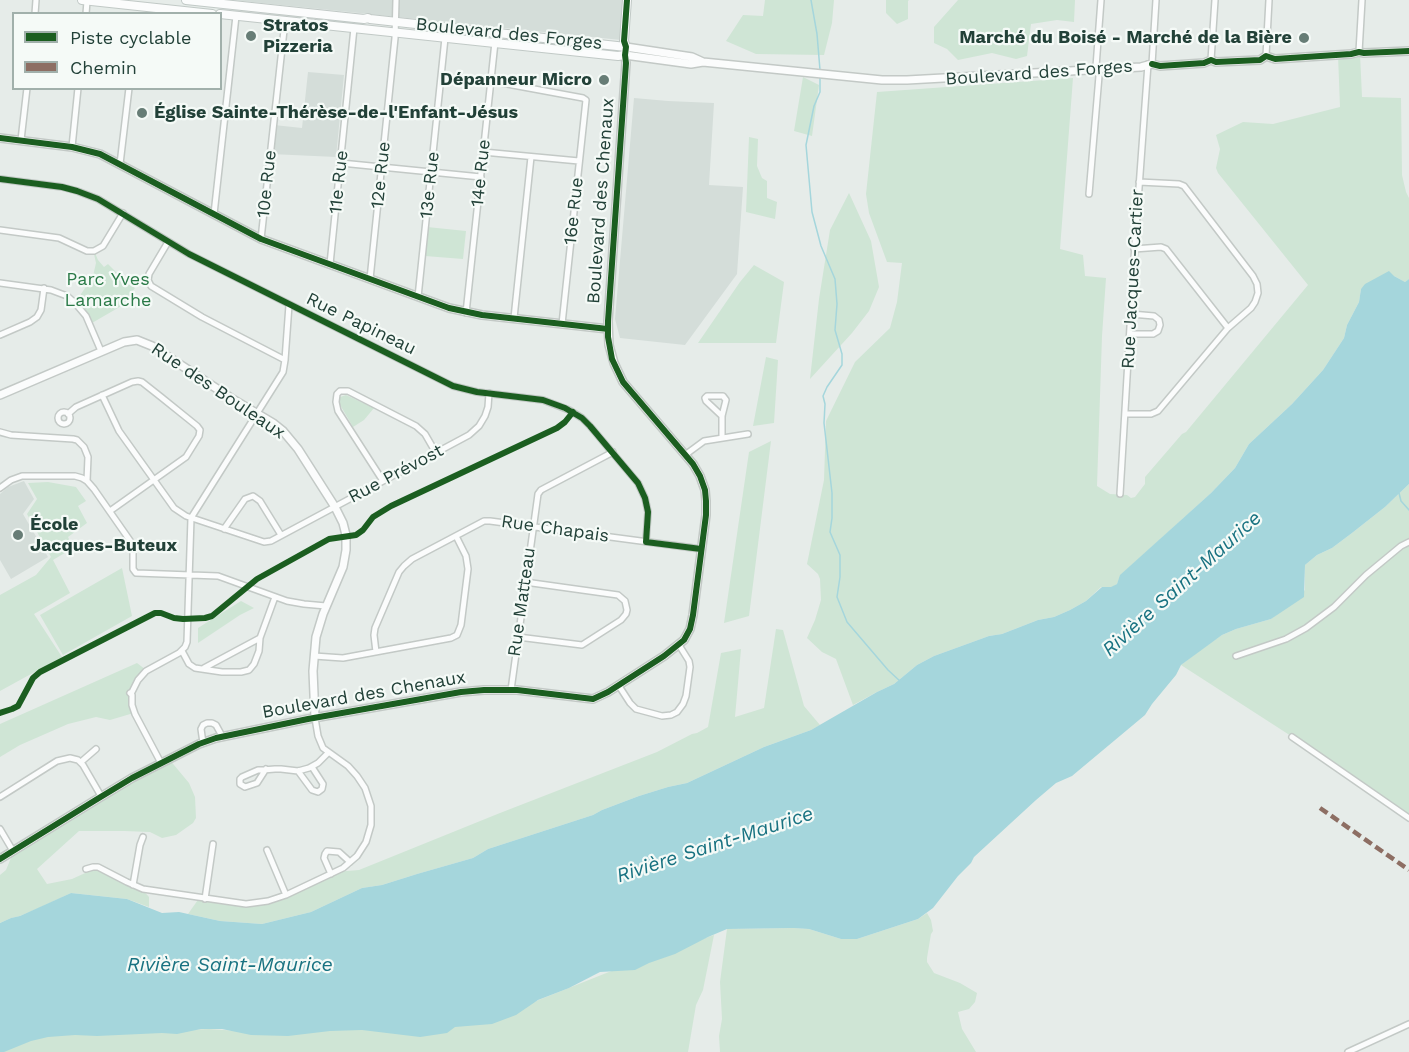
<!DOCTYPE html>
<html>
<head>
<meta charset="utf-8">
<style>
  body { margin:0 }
  #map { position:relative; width:1409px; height:1052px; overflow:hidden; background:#e6ece9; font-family:"Work Sans",sans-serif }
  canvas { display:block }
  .legend { position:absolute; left:12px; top:12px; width:210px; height:78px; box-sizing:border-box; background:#f5faf7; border:2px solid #a1b0ab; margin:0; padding:8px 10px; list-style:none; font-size:18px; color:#224138 }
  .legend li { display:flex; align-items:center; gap:12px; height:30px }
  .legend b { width:30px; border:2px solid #a1b0ab }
</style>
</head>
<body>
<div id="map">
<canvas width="1409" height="1052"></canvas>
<ul class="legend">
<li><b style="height:8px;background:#1b5e20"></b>Piste cyclable</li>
<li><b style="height:8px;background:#8d6e63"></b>Chemin</li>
</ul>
</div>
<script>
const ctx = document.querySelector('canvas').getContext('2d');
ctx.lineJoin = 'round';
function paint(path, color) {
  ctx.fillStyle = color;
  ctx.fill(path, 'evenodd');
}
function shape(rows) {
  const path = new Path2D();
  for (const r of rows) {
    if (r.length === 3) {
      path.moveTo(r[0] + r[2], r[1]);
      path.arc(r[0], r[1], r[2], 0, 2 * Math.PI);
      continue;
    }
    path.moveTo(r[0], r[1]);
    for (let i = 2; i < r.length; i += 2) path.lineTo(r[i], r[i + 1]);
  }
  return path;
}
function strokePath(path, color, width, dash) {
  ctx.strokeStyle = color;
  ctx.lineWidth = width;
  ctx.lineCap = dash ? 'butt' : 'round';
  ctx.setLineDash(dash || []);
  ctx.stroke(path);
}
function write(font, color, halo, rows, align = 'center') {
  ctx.font = font + ' "Work Sans",sans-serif';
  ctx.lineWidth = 4.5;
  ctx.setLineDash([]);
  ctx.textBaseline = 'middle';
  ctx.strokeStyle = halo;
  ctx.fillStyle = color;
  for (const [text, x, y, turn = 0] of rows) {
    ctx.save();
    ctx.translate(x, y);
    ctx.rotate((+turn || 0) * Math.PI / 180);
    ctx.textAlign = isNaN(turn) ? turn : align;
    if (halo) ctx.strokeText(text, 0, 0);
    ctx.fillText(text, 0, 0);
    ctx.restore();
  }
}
paint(shape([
  [233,0,623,0,621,40],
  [308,72,344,75,336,157,271,154,274,125,302,128],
  [634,98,668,101,714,103,709,185,743,187,737,274,685,345,620,338,615,319],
  [24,481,34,499,23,514,48,557,11,579,0,560,0,494,8,487]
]), '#d4ddd9');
paint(shape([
  [765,0,834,0,832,23,824,55,756,54,726,41,743,15,763,16],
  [886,0,909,0,908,1,908,19,897,24,886,13],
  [958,0,1075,0,1074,22,1057,20,1031,24,1027,56,1016,59,992,53,958,60,947,49,934,43,934,27],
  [1360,54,1362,97,1401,98,1402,175,1406,192,1409,198,1409,279,1405,282,1394,276,1361,289,1359,302,1347,325,1344,338,1323,370,1292,404,1249,444,1235,468,1211,493,1121,575,1117,584,1111,588,1101,587,1086,601,1070,610,1054,617,1038,620,1002,634,989,636,934,656,917,665,894,684,877,692,853,705,836,659,822,652,807,638,815,620,821,600,820,579,818,574,807,564,824,480,826,421,855,362,890,328,897,302,902,263,887,262,869,213,866,194,877,92,1073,78,1060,249,1083,255,1085,276,1106,278,1102,336,1097,486,1110,494,1127,495,1131,498,1135,497,1145,484,1145,477,1182,434,1186,432,1308,285,1218,173,1216,168,1220,149,1216,135,1243,122,1273,124,1340,107,1338,55],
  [803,77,819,85,812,136,794,131],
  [749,137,758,139,757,166,762,178,767,181,767,198,777,202,775,219,746,212],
  [849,193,871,241,879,287,869,311,852,333,810,379,819,299,830,230],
  [427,227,466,231,463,259,425,256],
  [95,253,98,260,104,267,108,264,128,284,135,288,123,305,92,323,85,309,77,300,93,276,96,263,94,254],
  [754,265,784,282,776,343,698,343,740,282],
  [766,357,778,360,774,423,753,426],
  [346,395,374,408,364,420,353,427,339,403,340,397],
  [771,441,749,616,724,623,749,452],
  [48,482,76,487,86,501,78,506,87,523,68,537,73,548,53,560,70,593,34,614,62,657,0,691,0,595,36,575,51,557,27,514,37,499,28,483],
  [1409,484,1409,816,1336,765,1181,665,1200,650,1222,635,1236,629,1271,619,1305,590,1305,565,1317,555,1332,548,1352,533,1385,507],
  [122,568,132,616,63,655,40,615],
  [241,601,254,608,240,615,198,643,198,628],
  [776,629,783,630,804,706,820,725,811,730,764,747,687,783,668,787,639,796,602,810,593,815,488,849,473,858,417,874,382,885,362,888,311,912,262,924,220,921,188,914,200,897,249,903,286,896,335,872,359,870,500,813,657,752,692,734,697,733,708,727,721,653,741,649,735,717,764,708],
  [137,663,146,670,134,693,137,712,110,720,96,717,68,724,20,745,0,757,0,724],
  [169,759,189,783,195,797,196,818,193,823,176,835,162,838,150,832,124,831,79,831,37,869,47,884,72,879,94,869,116,874,138,885,149,897,149,907,127,899,71,893,39,908,20,916,11,918,0,923,0,875,6,870,13,853],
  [927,913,931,920,933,931,931,934,927,958,927,962,934,973,960,983,977,993,975,1002,969,1009,958,1012,962,1029,976,1052,720,1052,719,1036,722,1019,720,982,727,929,793,928,809,929,841,939,857,939,918,919],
  [714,935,703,990,696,1005,688,1052,0,1052,37,1035,209,1029,269,1033,521,1007,639,960]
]), '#cfe5d5');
paint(shape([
  [1389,271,1394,276,1405,282,1409,279,1409,484,1385,507,1352,533,1332,548,1317,555,1305,565,1304,597,1271,619,1236,629,1222,635,1181,665,1176,675,1152,704,1145,715,1072,776,1056,783,1036,800,974,857,971,863,958,876,933,908,918,919,857,939,841,939,809,929,793,928,727,929,708,937,675,954,649,963,635,970,600,972,569,988,538,1000,516,1015,492,1024,455,1027,447,1033,420,1037,362,1030,330,1031,288,1036,251,1035,222,1029,201,1029,177,1034,162,1033,97,1036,75,1035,48,1037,31,1041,4,1052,0,1052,0,923,11,918,20,916,71,893,127,899,162,913,179,912,220,921,262,924,311,912,362,888,382,885,417,874,473,858,488,849,593,815,602,810,639,796,668,787,687,783,764,747,811,730,877,692,894,684,917,665,934,656,989,636,1002,634,1038,620,1054,617,1070,610,1086,601,1102,587,1111,587,1117,584,1120,575,1211,493,1235,468,1249,444,1292,404,1323,370,1344,338,1347,325,1359,302,1361,289,1365,284]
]), '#a5d6dc');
strokePath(shape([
  [811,0,817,34,820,70],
  [820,75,820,92,814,106,806,145,812,212,821,246,835,279,837,304,835,330,842,354,842,365,827,387,823,396,825,404,824,423,832,493,832,518,830,532,840,555,840,577,837,597,847,622,888,670,901,682],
  [1399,493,1401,501,1409,510]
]), '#a5d6dc', 1.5);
const minor = shape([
  [35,14,36,0],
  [86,14,87,1],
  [1359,52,1362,0],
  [1266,56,1269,0],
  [1211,60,1215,0],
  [1152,64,1156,0],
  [491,81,583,98,586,100,562,324],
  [21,140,27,88],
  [72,147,78,88],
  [483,152,579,161],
  [341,163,481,177],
  [120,164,129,88],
  [0,179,62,187,77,191,98,199,189,254,453,386,477,392,543,400,569,410,582,418,590,426,638,483,645,498,648,512,646,542],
  [1089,194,1099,76,1096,67,1101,0],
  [214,214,236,16],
  [0,230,59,238,87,251,94,251,103,246,123,213],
  [261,239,285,21],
  [168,242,149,274,148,280,151,286,202,317,285,360],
  [1134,249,1161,247,1166,249,1228,328],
  [330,264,354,28],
  [370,279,395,38,396,0],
  [0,283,51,290,67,296,75,303,86,316,101,351],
  [418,297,445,38],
  [466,313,496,33],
  [514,318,531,157],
  [1130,334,1153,334,1158,331,1160,325,1159,320,1154,316,1131,314],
  [0,335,30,322,37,317,41,310,44,288],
  [102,395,119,431,174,508,186,516,264,542,271,541,469,435,479,426,485,416,488,407,489,393],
  [64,418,6],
  [68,414,76,407,132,382,138,381,142,382,161,397,197,426,200,430,199,436,186,457,110,511],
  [1125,414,1151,414,1158,411,1228,328,1251,308,1255,302,1258,293,1257,284,1253,276,1184,186,1179,184,1139,182],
  [0,432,11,435,73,439,77,440,84,447,88,457,87,481],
  [722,438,722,416,726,400,723,396,707,396,705,398,706,401,722,416],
  [685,455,704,441,748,434],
  [383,481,338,411,336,402,337,394,340,391,348,391,416,426,425,434,436,453],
  [0,488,11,480,22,476,75,476,82,478,87,481,94,489,131,542,133,549,133,569,136,573,218,576,287,601,304,604,326,606],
  [1120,494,1135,243,1148,64],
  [224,529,245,499,253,496,260,501,281,535],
  [518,637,582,645,621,620,626,614,627,610,625,601,618,595,525,582],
  [182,651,189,664,195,668,222,672,241,672,249,670,254,664,259,651,260,638,275,597],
  [376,652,374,635,375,628,399,572,404,566,412,559,484,521,490,521,701,549],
  [314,656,343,658,451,638,457,635,461,625,468,569,466,556,456,536],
  [1236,656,1286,639,1306,628,1334,607,1366,575,1401,546,1409,542],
  [204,668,260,638],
  [619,686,630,703,636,709,662,716,671,715,677,712,683,704,686,696,690,667,689,661,679,645],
  [511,690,538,494,541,490,613,452],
  [1292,737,1409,818],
  [203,743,201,729,203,725,207,723,212,723,216,725,222,736],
  [81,762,96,749],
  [161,763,135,714,132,705,132,695,130,693,132,692,138,680,146,671,179,653,185,647,187,642,191,518,283,372,285,360,289,305],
  [266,769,257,783,245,787,240,784,240,779,242,777,258,770,263,770,275,769,281,769,298,771,309,768,318,763,328,753],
  [298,771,312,790,318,792,322,789,323,784,312,767],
  [0,797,57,761,70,758,78,760,83,765,101,796],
  [0,829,13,851],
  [267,850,286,895],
  [86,869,93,867,98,867,127,882,143,889,246,904,268,901,286,895,343,868,357,856,366,842,371,825,371,806,365,788,357,776,348,766,323,748,318,736,315,718],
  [331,874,324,858,325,854,327,851,339,852,350,862],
  [133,885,140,845,143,837],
  [205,899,213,844],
  [1348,1052,1409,1024]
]);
const tertiary = shape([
  [626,47,692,57,703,62],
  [0,138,72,147,100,154,261,239,449,308,482,315,608,329],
  [0,395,124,342,137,340,152,346,231,398,273,423,283,431,298,449,335,507,343,523,346,535,346,550,343,567,323,614,316,637,313,671,315,718],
  [0,859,94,801,132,778,199,744,216,738,308,719,461,692,484,690,517,690,593,699,608,692,664,656,684,640,690,629,693,615,706,515,706,501,705,490,700,476,693,464,623,382,614,363,609,345,608,321,626,63,625,55,691,64,703,62,882,80,907,80,1088,70,1096,67,1106,69,1141,67,1152,64,1160,66,1204,63,1211,60,1216,62,1260,60,1266,56,1275,59,1351,54,1359,52,1364,53,1409,51]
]);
const secondary = shape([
  [82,0,212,14],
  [186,0,364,19,368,18,370,19,626,47],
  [220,14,618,56,625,55,626,47,624,41,627,0]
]);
strokePath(minor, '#c3c9c6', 8);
strokePath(tertiary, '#c3c9c6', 10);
strokePath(secondary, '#c1c9c6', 10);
strokePath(minor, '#fbfcfc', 5);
strokePath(tertiary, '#fbfcfc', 7);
strokePath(secondary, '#fbfcfc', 8);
strokePath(shape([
  [1320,808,1409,870]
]), '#8d6e63', 4.5, [9, 4.5]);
strokePath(shape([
  [1152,64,1160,66,1204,63,1211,60,1216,62,1260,60,1266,56,1275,59,1351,54,1359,52,1364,53,1409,51],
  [0,138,72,147,100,154,261,239,449,308,482,315,608,329],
  [0,179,62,187,77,191,98,199,189,254,453,386,477,392,543,400,565,408,582,418,590,426,638,483,645,498,648,512,646,542,701,549],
  [0,713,12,709,18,706,33,678,40,672,155,613,161,613,174,618,183,619,205,618,212,616,257,579,329,539,356,535,363,530,373,517,391,506,557,428,565,422,573,412],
  [0,859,94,801,132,778,199,744,216,738,308,719,461,692,484,690,517,690,593,699,608,692,664,656,684,640,690,629,693,615,706,515,706,501,705,490,700,476,693,464,623,382,612,359,608,337,608,321,626,63,625,55,626,47,624,41,627,0]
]), '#1b5e20', 6);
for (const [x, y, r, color] of [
  [251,36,6,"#677d76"],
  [1304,38,6,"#677d76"],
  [604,80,6,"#677d76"],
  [142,113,6,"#677d76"],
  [18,535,6,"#677d76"]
]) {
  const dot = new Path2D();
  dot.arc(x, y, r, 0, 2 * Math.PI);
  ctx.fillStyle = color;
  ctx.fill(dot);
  strokePath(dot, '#f5faf7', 2);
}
write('bold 18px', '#224138', '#f5faf7', [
  ["Stratos",263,26],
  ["Pizzeria",263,47],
  ["Marché du Boisé - Marché de la Bière",1292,38,"right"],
  ["Dépanneur Micro",592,80,"right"],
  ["Église Sainte-Thérèse-de-l'Enfant-Jésus",154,113],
  ["École",30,525],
  ["Jacques-Buteux",30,546]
], 'left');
write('18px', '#224138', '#f5faf7', [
  ["Boulevard des Forges",509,34,6],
  ["Boulevard des Forges",1039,73,-4],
  ["14e Rue",481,173,-84],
  ["12e Rue",381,175,-84],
  ["11e Rue",339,182,-84],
  ["10e Rue",267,184,-84],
  ["13e Rue",430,185,-84],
  ["Boulevard des Chenaux",601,201,-86],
  ["16e Rue",574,211,-84],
  ["Rue Jacques-Cartier",1133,279,-87],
  ["Rue Papineau",361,324,26],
  ["Rue des Bouleaux",218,391,34],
  ["Rue Prévost",396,474,-28],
  ["Rue Chapais",555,529,8],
  ["Rue Matteau",522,602,-82],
  ["Boulevard des Chenaux",364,695,-10]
]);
write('18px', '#2a7a47', '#f5faf7', [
  ["Parc Yves",108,280],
  ["Lamarche",108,301]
]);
write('italic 20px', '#187281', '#f5faf7', [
  ["Rivière Saint-Maurice",1182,584,-42],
  ["Rivière Saint-Maurice",715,845,-18],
  ["Rivière Saint-Maurice",230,965]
]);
</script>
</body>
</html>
